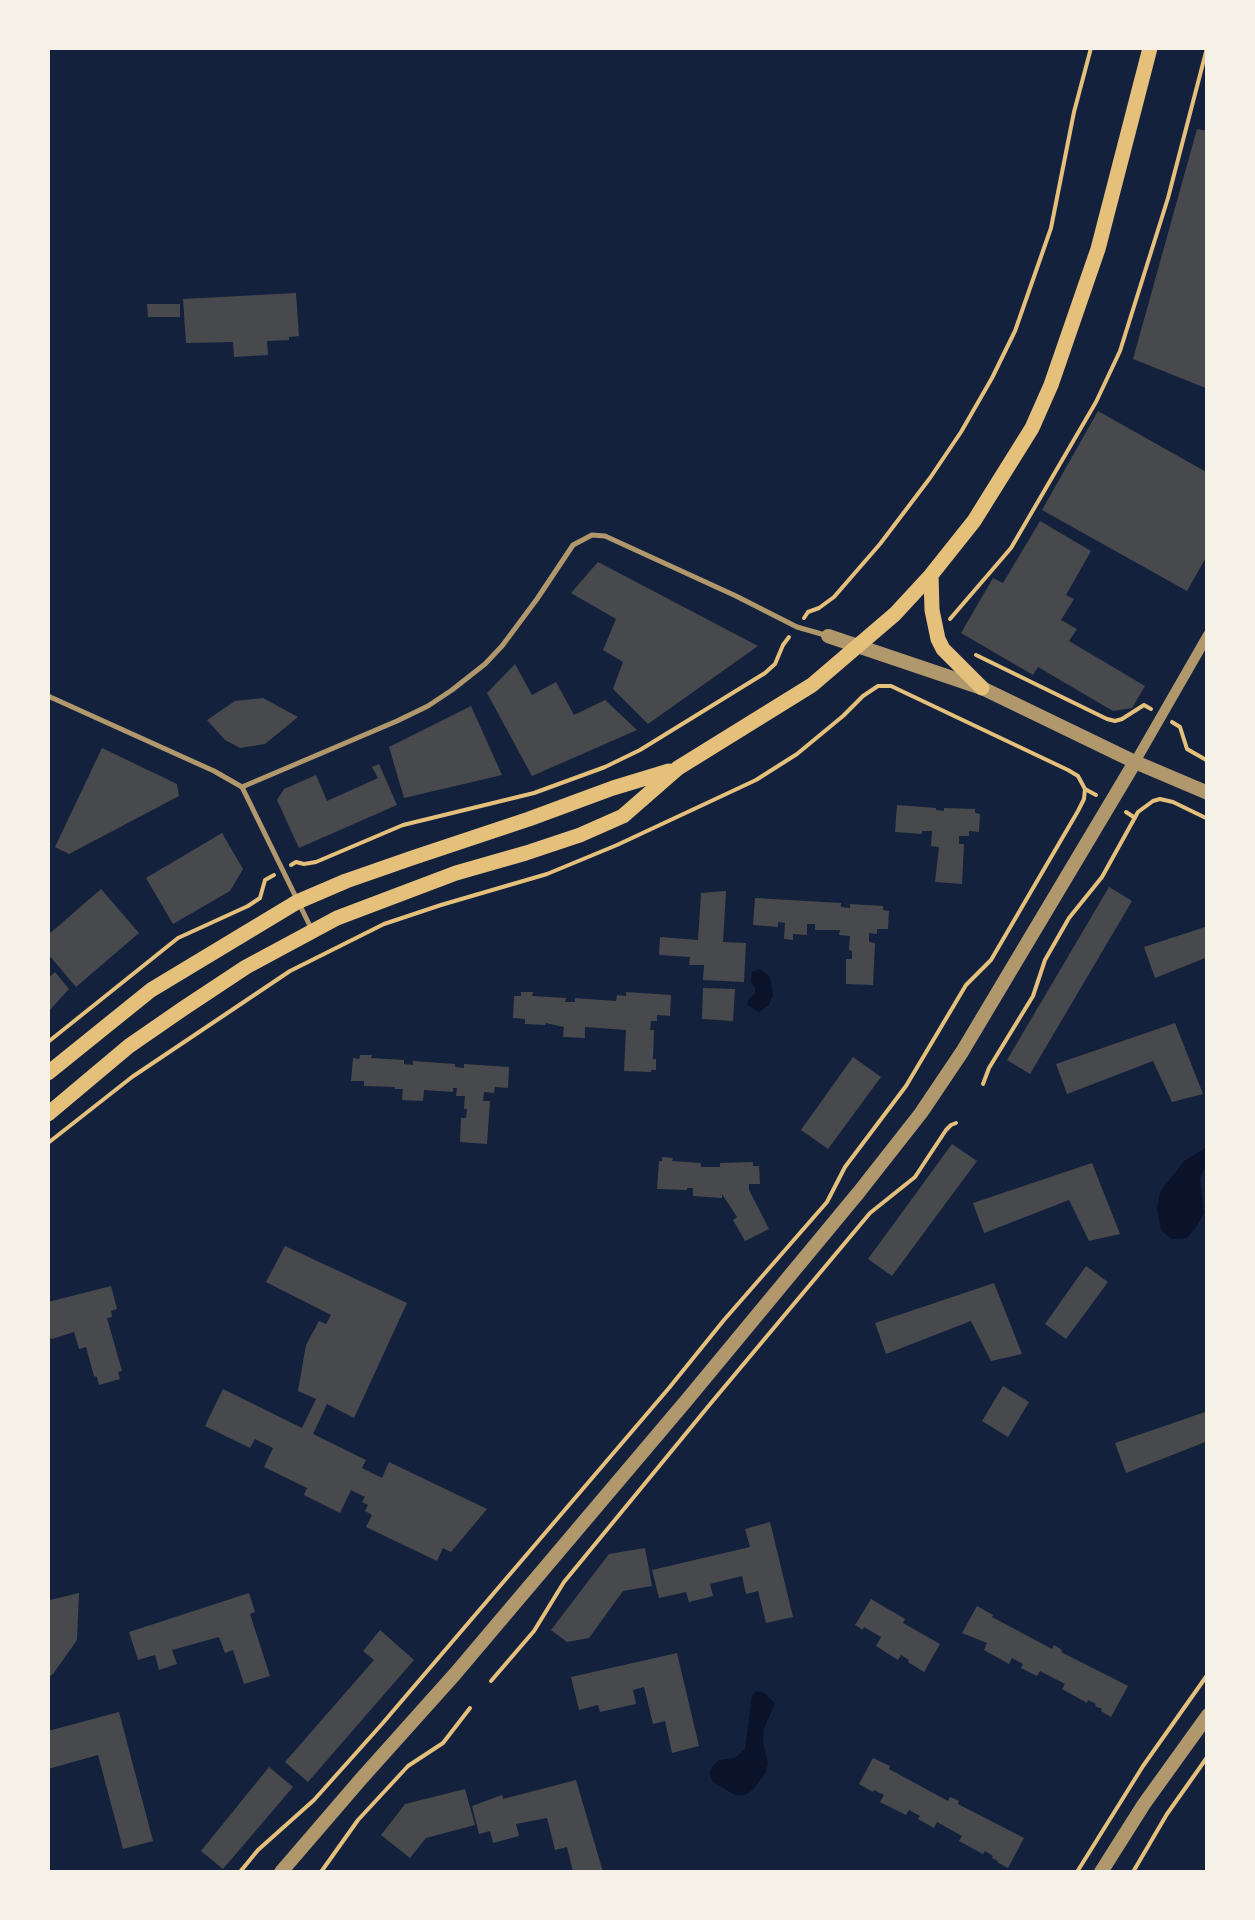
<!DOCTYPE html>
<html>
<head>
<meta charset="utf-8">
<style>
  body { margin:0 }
  #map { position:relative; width:1255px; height:1920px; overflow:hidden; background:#14213d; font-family:"Libre Baskerville",serif }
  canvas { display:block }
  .frame { position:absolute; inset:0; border:50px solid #f6f1e7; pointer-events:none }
</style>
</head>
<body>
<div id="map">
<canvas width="1255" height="1920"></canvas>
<div class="frame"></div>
</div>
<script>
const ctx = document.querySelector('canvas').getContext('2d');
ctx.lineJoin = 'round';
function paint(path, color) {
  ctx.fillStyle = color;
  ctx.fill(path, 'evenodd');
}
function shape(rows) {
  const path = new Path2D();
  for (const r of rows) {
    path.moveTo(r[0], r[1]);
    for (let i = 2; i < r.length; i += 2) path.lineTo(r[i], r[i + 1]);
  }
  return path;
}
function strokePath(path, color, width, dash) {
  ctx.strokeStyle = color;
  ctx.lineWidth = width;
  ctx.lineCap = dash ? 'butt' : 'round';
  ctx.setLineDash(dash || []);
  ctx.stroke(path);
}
paint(shape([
  [760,969,770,977,773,995,769,1005,759,1012,747,1005,748,1000,755,994,755,987,751,982,752,972],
  [1207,1147,1207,1164,1200,1178,1204,1213,1197,1226,1187,1238,1171,1239,1161,1230,1157,1209,1160,1192,1184,1161],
  [757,1691,764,1693,775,1703,764,1729,763,1742,768,1763,766,1772,754,1789,745,1795,735,1795,713,1782,709,1773,712,1767,719,1760,735,1758,745,1749,752,1695]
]), '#0b132b');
paint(shape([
  [1197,129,1208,131,1208,389,1133,359],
  [296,293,299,336,289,337,289,340,267,341,268,355,234,357,233,342,186,343,183,299],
  [147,304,180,304,180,317,148,317],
  [1098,411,1208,473,1208,554,1187,591,1042,510],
  [1040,521,1091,551,1066,595,1074,599,1061,620,1077,629,1069,641,1145,686,1132,708,1113,711,1038,667,1033,675,961,633,993,578,1003,583],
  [598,562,758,646,648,724,613,689,623,662,603,650,616,619,571,593],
  [515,664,532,695,556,682,574,715,605,700,637,730,532,776,487,693],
  [263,698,298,717,265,744,240,748,225,740,207,720,235,701],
  [471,706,502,775,404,798,389,747],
  [102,748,177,784,179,796,69,854,55,847],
  [379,764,397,805,299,848,277,800,284,789,316,775,327,801,378,778,372,767],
  [897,805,936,808,936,810,944,811,944,808,975,809,975,813,980,814,979,832,969,831,969,836,959,836,959,844,964,844,962,884,935,882,939,847,931,846,932,831,922,831,922,834,895,832],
  [222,833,243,869,230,891,173,924,146,878],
  [1109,887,1132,901,1030,1074,1007,1060],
  [101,889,139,933,76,987,48,954,48,935],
  [726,891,723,942,746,943,744,982,703,980,704,965,689,965,690,957,659,955,660,937,698,940,701,893],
  [755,898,841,903,841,907,850,908,850,904,883,906,883,910,889,911,888,929,877,929,877,934,869,933,869,942,875,943,873,985,846,984,846,959,852,959,852,951,849,950,850,936,839,935,840,930,815,930,815,924,807,924,807,935,793,934,793,940,784,939,785,923,778,922,778,927,753,925],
  [1208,926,1208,957,1155,978,1144,947],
  [55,972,69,989,48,1012,48,978],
  [703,988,735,989,733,1021,702,1019],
  [521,992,533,992,532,996,566,998,565,1002,575,1002,575,998,616,1001,617,995,626,996,626,992,671,995,670,1016,657,1015,657,1021,651,1021,650,1030,654,1030,653,1059,656,1059,656,1070,651,1070,651,1072,624,1071,626,1030,585,1027,585,1038,563,1037,564,1027,546,1023,545,1025,525,1024,525,1019,513,1018,514,996,521,996],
  [1175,1023,1203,1094,1172,1102,1153,1061,1067,1094,1056,1064],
  [360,1055,372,1055,371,1058,404,1060,404,1064,413,1065,413,1061,455,1064,455,1067,464,1068,464,1064,509,1067,508,1088,495,1087,494,1093,484,1092,483,1101,490,1101,487,1144,460,1142,461,1118,466,1118,467,1109,464,1109,465,1096,456,1096,457,1088,453,1088,453,1092,424,1090,423,1101,402,1100,403,1089,395,1089,395,1087,364,1086,364,1081,351,1081,353,1058,359,1059],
  [853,1057,881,1077,828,1149,801,1130],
  [952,1144,977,1161,892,1276,868,1259],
  [662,1157,673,1158,672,1161,701,1163,701,1167,720,1167,720,1163,753,1162,753,1166,759,1166,760,1184,749,1184,749,1190,769,1229,745,1241,733,1220,737,1217,722,1194,722,1198,693,1196,693,1188,687,1188,687,1190,657,1189,659,1161,662,1161],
  [1092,1163,1120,1234,1089,1241,1069,1200,984,1233,973,1203],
  [285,1246,407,1303,354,1418,327,1404,313,1434,366,1460,362,1468,382,1478,389,1462,487,1509,451,1552,443,1548,437,1561,366,1527,372,1515,365,1511,368,1505,362,1502,365,1497,351,1490,340,1513,304,1495,307,1488,264,1467,273,1448,255,1439,250,1448,205,1426,223,1389,302,1428,316,1399,298,1391,306,1345,319,1321,326,1324,331,1315,266,1282],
  [1086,1266,1108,1282,1066,1339,1045,1324],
  [994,1283,1022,1354,991,1361,971,1321,886,1354,875,1323],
  [111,1286,117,1309,111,1311,112,1317,107,1318,122,1371,118,1372,120,1379,99,1385,97,1377,94,1376,86,1347,79,1349,74,1332,52,1339,48,1336,48,1302],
  [1003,1386,1029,1402,1008,1437,982,1421],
  [1208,1411,1208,1441,1126,1473,1115,1443],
  [770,1522,793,1617,766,1623,758,1591,746,1594,742,1576,710,1584,713,1596,689,1602,686,1592,659,1598,652,1570,750,1547,745,1529],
  [645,1548,652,1586,623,1591,589,1638,567,1642,551,1630,609,1554],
  [79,1593,77,1640,53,1674,48,1677,48,1611,50,1600],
  [249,1593,255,1612,250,1614,270,1676,244,1684,233,1650,225,1653,219,1637,172,1650,177,1664,159,1670,155,1655,138,1660,129,1632],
  [871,1599,905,1619,903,1623,940,1644,924,1672,908,1662,909,1660,901,1655,898,1660,876,1646,881,1637,864,1627,863,1630,855,1625],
  [977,1606,993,1615,992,1617,1052,1649,1054,1645,1062,1650,1061,1652,1128,1686,1111,1717,1101,1711,1102,1709,1095,1706,1096,1704,1088,1700,1087,1703,1062,1689,1065,1684,1040,1671,1037,1676,1021,1668,1023,1664,1012,1658,1009,1664,984,1650,987,1643,962,1633],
  [380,1630,414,1660,308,1782,285,1762,374,1660,363,1651],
  [677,1653,699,1746,672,1753,665,1721,653,1724,644,1687,633,1690,636,1704,600,1712,598,1705,579,1710,571,1677],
  [119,1712,153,1841,123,1849,98,1755,48,1769,48,1731],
  [873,1758,890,1766,889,1769,948,1801,950,1797,959,1801,958,1804,1024,1838,1008,1868,997,1862,998,1861,992,1858,993,1856,985,1851,983,1854,959,1841,962,1836,937,1822,934,1828,918,1819,920,1816,909,1810,906,1815,880,1802,884,1795,874,1790,873,1792,859,1784],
  [269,1767,293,1787,223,1869,201,1851],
  [576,1780,603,1872,573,1872,567,1847,555,1850,547,1818,516,1824,519,1836,493,1843,490,1831,479,1834,472,1806,502,1795,503,1799],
  [465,1789,475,1825,426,1838,410,1858,381,1835,405,1804]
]), '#48494c');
strokePath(shape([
  [804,618,808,612,819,608,834,597,880,544,930,478,961,432,992,378,1015,331,1051,228,1074,112,1091,48],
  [950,619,1011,548,1096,402,1120,351,1168,198,1207,48],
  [976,655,1107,719,1115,721,1122,719,1144,705,1151,709],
  [1172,722,1180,727,1187,749,1208,761],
  [1126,812,1135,818],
  [291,865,296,862,304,864,316,862,403,825,534,793,605,767,640,750,765,673,775,664,783,645,789,637],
  [48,1042,178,938,248,906,260,898,265,880,274,875],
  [983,1084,989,1068,1033,996,1045,960,1069,918,1102,877,1138,812,1153,801,1160,799,1173,802,1208,819],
  [48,1143,132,1077,290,971,384,924,441,905,547,874,617,845,724,795,756,780,797,754,843,716,863,696,878,686,891,686,1068,770,1078,776,1085,789,1096,795],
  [491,1681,534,1631,564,1582,711,1403,870,1213,915,1177,946,1130,951,1125,956,1123],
  [240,1872,258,1850,314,1800,382,1724,669,1388,724,1320,827,1202,845,1167,906,1086,966,985,991,960,1078,811,1084,799,1085,789],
  [321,1872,358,1820,408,1766,443,1743,470,1708],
  [1077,1872,1143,1766,1208,1674],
  [1133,1872,1167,1814,1208,1756]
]), '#e5c07b', 4);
strokePath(shape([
  [48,696,214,771,242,787,311,928],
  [242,787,397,721,428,706,452,690,485,664,502,646,537,599,573,545,592,535,605,536,736,596,797,627,825,635]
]), '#b1986c', 5);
strokePath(shape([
  [1135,762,1208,635]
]), '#b1986c', 10);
strokePath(shape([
  [828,636,982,688,1135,762,1208,793],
  [281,1872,361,1779,455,1674,686,1401,859,1192,921,1113,962,1052,1135,762],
  [1101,1872,1144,1804,1208,1715]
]), '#b1986c', 14);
strokePath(shape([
  [931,575,932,610,938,639,943,649,982,688],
  [48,1073,151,990,297,902,346,881,412,858,529,819,613,788,669,771],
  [48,1114,129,1046,184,1008,246,967,337,918,456,873,526,853,580,835,623,816,678,768,812,685,895,614,931,575,974,521,1032,428,1051,385,1098,249,1150,48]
]), '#e5c07b', 15);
</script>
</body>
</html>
